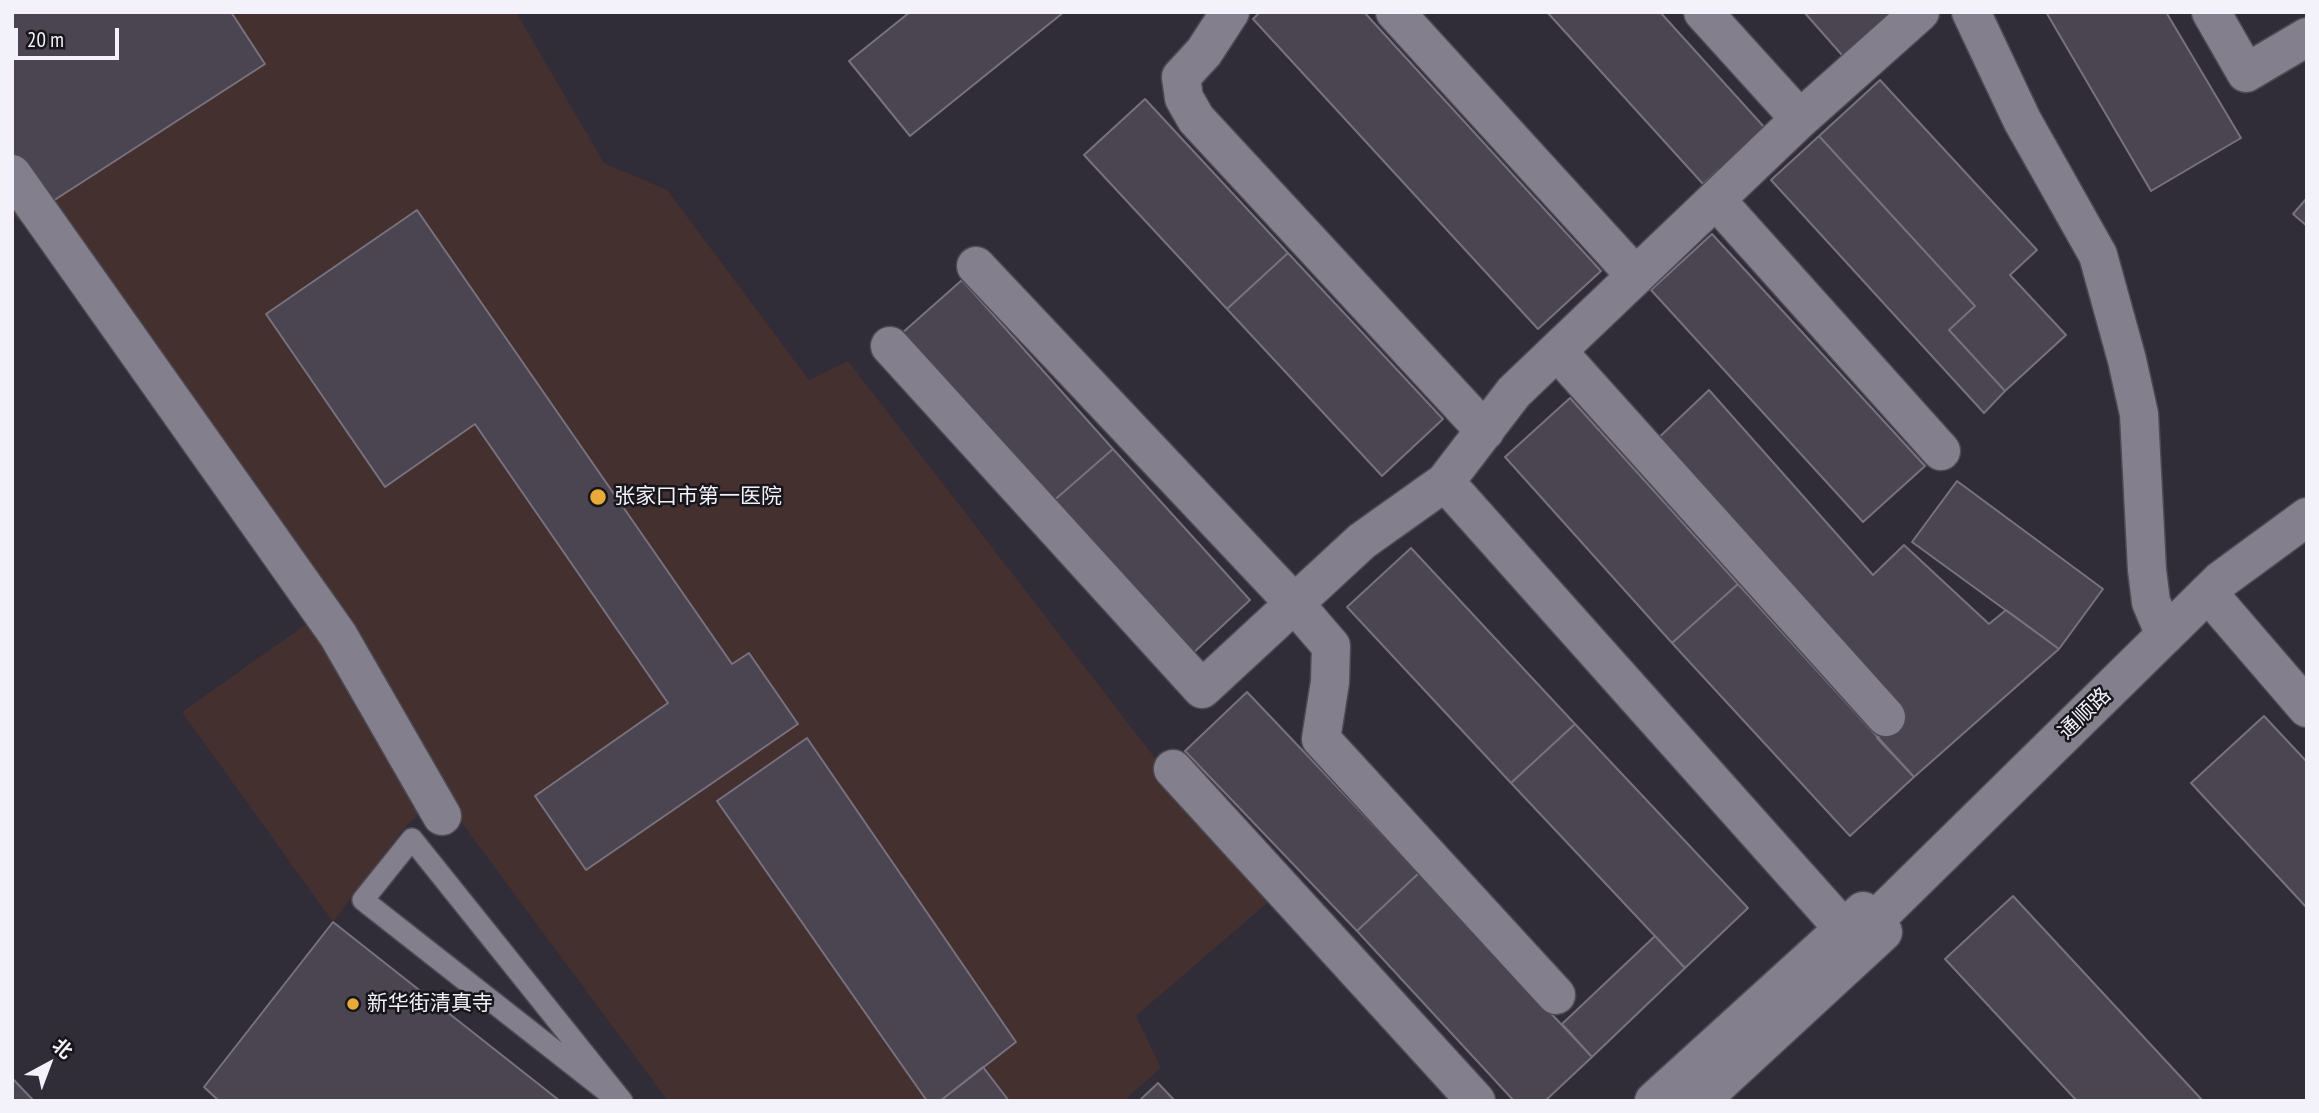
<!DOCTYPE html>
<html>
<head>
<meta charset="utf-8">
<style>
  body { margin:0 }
  #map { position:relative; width:2319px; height:1113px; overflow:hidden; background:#302c38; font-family:"PT Sans Narrow","Noto Sans SC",sans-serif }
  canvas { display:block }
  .frame { position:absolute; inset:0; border:14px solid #f3f1f9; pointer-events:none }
  .north { position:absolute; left:14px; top:1029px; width:70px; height:70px; -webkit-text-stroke:5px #17161b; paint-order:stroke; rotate:41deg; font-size:19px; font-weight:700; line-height:28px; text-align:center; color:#f3f1f9 }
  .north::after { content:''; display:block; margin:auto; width:24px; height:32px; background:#f3f1f9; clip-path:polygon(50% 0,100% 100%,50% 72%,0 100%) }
  .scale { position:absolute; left:14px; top:28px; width:105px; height:32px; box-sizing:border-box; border:4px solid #f3f1f9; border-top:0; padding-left:9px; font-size:21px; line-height:24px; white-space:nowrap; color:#f3f1f9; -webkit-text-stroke:5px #17161b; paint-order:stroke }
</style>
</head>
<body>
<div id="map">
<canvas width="2319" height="1113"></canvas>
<div class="frame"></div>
<div class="north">北</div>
<div class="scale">20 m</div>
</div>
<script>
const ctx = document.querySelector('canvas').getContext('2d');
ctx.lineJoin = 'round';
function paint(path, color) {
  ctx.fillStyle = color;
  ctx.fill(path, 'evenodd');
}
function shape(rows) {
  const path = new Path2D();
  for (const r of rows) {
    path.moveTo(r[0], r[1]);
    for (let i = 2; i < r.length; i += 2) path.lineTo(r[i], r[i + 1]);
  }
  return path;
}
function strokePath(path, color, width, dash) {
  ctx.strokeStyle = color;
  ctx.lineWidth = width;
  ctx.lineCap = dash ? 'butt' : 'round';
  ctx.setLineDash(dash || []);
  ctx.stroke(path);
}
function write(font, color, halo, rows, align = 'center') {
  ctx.font = font + ' "PT Sans Narrow","Noto Sans SC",sans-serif';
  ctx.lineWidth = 5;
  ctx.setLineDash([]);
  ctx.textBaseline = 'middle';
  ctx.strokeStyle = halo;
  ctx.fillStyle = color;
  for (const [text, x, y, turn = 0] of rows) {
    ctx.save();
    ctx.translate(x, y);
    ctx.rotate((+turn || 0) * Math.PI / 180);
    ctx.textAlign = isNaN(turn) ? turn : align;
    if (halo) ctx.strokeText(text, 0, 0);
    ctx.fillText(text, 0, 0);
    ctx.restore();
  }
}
paint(shape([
  [12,12,516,12,604,163,667,190,809,380,848,361,1267,903,1136,1016,1161,1068,1124,1101,668,1101,441,795,405,827,333,922,182,712,322,613,38,215,18,221,12,214]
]), '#453030');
const building = shape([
  [15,12,231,12,265,64,22,221,12,207,12,14,15,12],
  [910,12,1064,12,910,136,849,61,910,12],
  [1260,12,1364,12,1601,271,1538,329,1253,19,1260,12],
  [1547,12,1660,12,1765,128,1703,184,1547,12],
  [1804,12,1905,12,1849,63,1804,12],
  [2046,12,2166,12,2241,138,2151,191,2046,12],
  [1880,80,2037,250,2010,275,2066,335,2005,391,1949,330,1975,306,1819,136,1880,80],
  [1145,99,1288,253,1227,309,1084,155,1145,99],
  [1819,136,1975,306,1949,330,2005,391,1984,413,1771,180,1819,136],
  [2307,198,2307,226,2293,214,2307,198],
  [417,210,732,664,749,653,798,724,586,870,535,796,668,703,475,424,385,487,266,314,417,210],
  [1712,234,1925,466,1863,522,1651,290,1712,234],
  [1288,253,1443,419,1382,476,1227,309,1288,253],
  [962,280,1113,449,1051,503,901,334,962,280],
  [1709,390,1873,575,1904,545,1989,624,2006,610,2059,649,1914,777,1877,738,1901,716,1653,443,1709,390],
  [1570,398,1738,584,1672,643,1505,457,1570,398],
  [1113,449,1250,600,1190,656,1051,503,1113,449],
  [1957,481,2103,589,2059,649,1912,542,1957,481],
  [1411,548,1575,724,1511,783,1347,607,1411,548],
  [1738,584,1914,777,1850,836,1672,643,1738,584],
  [1247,692,1419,873,1357,931,1185,751,1247,692],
  [2264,716,2307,762,2307,908,2191,783,2264,716],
  [1575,724,1748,908,1685,968,1511,783,1575,724],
  [807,738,1016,1042,940,1101,927,1101,717,801,807,738],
  [1419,873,1592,1057,1545,1101,1514,1101,1357,931,1419,873],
  [2013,896,2203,1101,2077,1101,1945,959,2013,896],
  [333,922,560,1101,219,1101,204,1087,333,922],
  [1655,936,1685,968,1592,1057,1562,1024,1655,936],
  [983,1067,1009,1101,940,1101,983,1067],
  [12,1078,34,1101,12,1101,12,1078],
  [1158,1083,1175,1101,1139,1101,1158,1083]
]);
paint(building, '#4b4551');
strokePath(building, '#78717e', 2);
const lane = shape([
  [619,1101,363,900,412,839,622,1101]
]);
const street = shape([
  [1230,12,1204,52,1181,77,1184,98,1196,119,1485,431],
  [1395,12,1635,275],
  [1703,12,1800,119,1514,392,1445,482,1844,929],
  [1971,12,2022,120,2098,255,2127,360,2139,414,2147,570,2151,602,2165,635],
  [2211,12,2246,73,2307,37],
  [1800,119,1920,12],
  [12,174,338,635,442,816],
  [1716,200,1941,451],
  [976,266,1294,603,1331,646,1330,682,1321,739,1556,995],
  [890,346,1202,689,1362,541,1445,482],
  [1557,351,1886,717],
  [2208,593,2307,708],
  [1173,769,1476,1101]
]);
const secondary = shape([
  [1873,922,2221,580,2307,517],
  [1654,1101,1863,911,1883,932,1700,1101]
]);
strokePath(lane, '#4d4a53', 24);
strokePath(street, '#4d4a53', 41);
strokePath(secondary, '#4d4a53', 41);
strokePath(lane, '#837f8c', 21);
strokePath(street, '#837f8c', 38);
strokePath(secondary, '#837f8c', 38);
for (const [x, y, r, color] of [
  [598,497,9,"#e9ab38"],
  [353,1004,7,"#e9ab38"]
]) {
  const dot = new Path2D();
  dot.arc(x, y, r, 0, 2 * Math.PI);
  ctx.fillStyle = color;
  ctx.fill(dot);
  strokePath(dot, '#17161b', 2.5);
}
write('21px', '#f3f1f9', '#17161b', [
  ["张家口市第一医院",614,497],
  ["新华街清真寺",367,1004]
], 'left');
write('21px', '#f3f1f9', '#17161b', [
  ["通顺路",2085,714,-44]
]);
</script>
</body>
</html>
